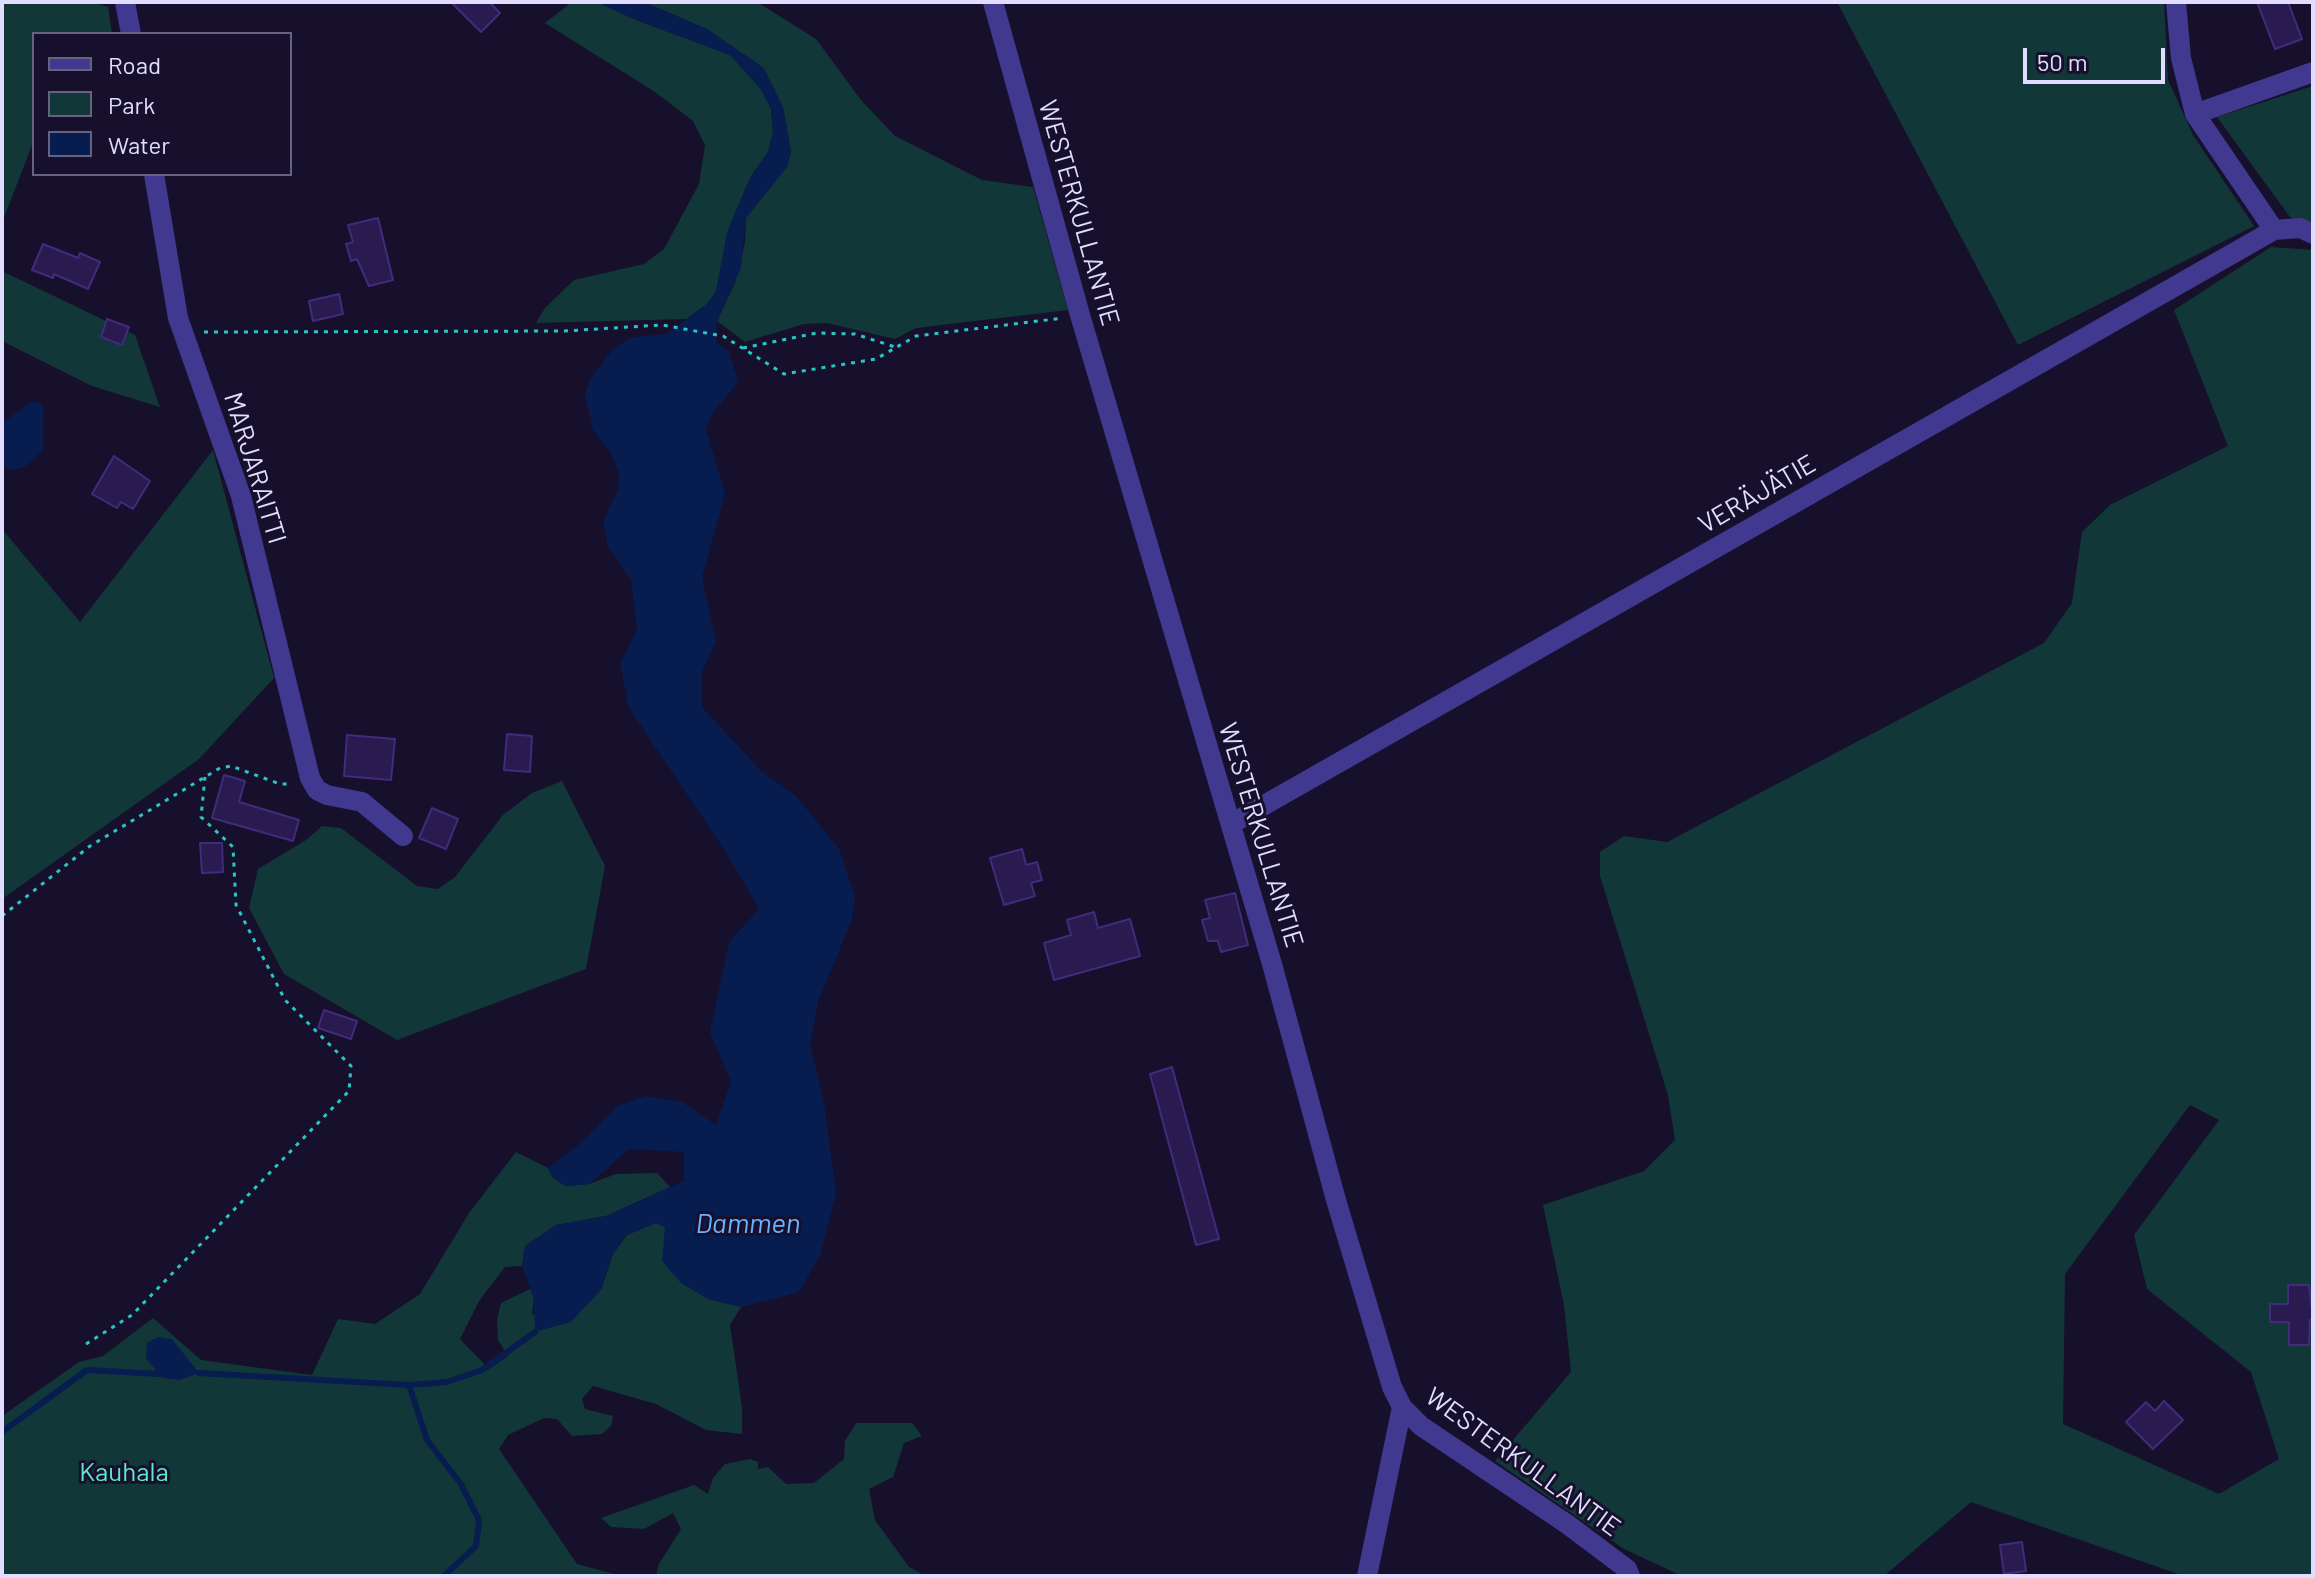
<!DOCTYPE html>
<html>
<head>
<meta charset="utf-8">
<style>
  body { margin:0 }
  #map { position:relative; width:2315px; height:1578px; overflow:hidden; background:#17102d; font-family:Barlow,sans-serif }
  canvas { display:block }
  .frame { position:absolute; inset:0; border:4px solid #e2dcff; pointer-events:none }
  .legend { position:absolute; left:32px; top:32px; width:260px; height:144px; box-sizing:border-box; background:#17102d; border:2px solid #686281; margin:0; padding:10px 14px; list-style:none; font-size:24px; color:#e2dcff }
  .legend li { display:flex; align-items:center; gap:16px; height:40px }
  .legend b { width:40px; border:2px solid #686281 }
  .scale { position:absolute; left:2023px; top:48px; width:142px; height:36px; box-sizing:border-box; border:4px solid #e2dcff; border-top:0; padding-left:10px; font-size:24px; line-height:28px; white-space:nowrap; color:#e2dcff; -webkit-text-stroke:6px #17102d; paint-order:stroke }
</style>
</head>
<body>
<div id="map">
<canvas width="2315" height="1578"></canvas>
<div class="frame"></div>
<ul class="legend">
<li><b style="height:10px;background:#41388f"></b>Road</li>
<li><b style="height:22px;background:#123738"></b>Park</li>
<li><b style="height:22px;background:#071d4f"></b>Water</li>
</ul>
<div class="scale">50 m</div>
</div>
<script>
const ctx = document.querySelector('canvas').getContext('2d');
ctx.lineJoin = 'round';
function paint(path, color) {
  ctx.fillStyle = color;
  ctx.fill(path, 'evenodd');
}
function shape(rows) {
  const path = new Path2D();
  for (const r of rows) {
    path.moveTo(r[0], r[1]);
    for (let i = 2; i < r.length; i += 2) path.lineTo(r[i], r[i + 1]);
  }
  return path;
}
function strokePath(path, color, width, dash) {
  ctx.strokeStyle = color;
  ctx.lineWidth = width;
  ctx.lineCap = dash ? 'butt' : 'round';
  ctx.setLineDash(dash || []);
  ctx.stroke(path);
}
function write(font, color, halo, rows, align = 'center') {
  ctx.font = font + ' Barlow,sans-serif';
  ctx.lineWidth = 6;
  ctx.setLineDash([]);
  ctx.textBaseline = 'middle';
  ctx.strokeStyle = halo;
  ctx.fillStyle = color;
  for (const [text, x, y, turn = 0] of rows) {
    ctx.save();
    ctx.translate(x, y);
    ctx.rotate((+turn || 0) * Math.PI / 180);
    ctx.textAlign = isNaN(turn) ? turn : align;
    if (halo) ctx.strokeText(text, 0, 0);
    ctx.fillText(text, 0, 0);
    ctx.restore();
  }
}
paint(shape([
  [2,2,92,2,108,7,112,34,34,34,34,140,2,223],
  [572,2,597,2,636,20,730,55,761,89,771,109,773,132,768,152,751,176,728,230,716,291,707,304,686,319,536,323,545,308,574,280,644,264,664,249,699,184,705,145,693,121,655,92,545,23],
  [644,2,757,2,816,39,861,100,895,136,982,180,1033,187,1068,310,916,328,895,339,827,323,804,324,745,342,717,321,735,283,745,243,746,218,787,166,791,152,783,107,709,30],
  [1837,2,2164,2,2168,80,2193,135,2254,226,2018,345],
  [2313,86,2313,225,2290,217,2217,117],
  [2271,247,2313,250,2313,1576,2184,1576,1971,1502,1884,1576,1682,1576,1624,1549,1495,1461,1571,1372,1564,1305,1543,1205,1644,1171,1675,1140,1668,1095,1600,876,1600,852,1624,836,1667,842,2044,643,2072,603,2082,532,2110,505,2228,446,2174,310],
  [2190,1105,2219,1120,2134,1235,2147,1289,2251,1372,2279,1459,2219,1494,2063,1424,2065,1274],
  [2,271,135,335,160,407,92,386,2,341],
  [213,450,274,678,199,759,2,899,2,529,80,622],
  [562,781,605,866,586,969,397,1040,284,974,249,908,258,869,306,840,322,826,341,828,417,886,438,889,455,877,503,815,532,793],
  [516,1152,548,1168,553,1178,566,1186,589,1184,616,1174,657,1173,670,1187,606,1216,556,1225,525,1246,522,1266,505,1267,479,1301,460,1339,489,1369,508,1356,498,1340,497,1319,501,1303,530,1289,534,1298,532,1315,601,1290,613,1254,627,1235,656,1223,665,1227,665,1234,708,1299,741,1307,730,1325,742,1408,742,1434,706,1430,656,1404,593,1386,582,1399,585,1409,613,1416,611,1426,602,1434,572,1436,557,1419,544,1418,508,1435,499,1449,577,1564,621,1576,2,1576,2,1416,79,1362,103,1356,153,1318,201,1360,312,1375,338,1319,375,1324,420,1294,469,1213],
  [856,1423,912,1423,922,1436,904,1443,893,1477,869,1489,875,1520,909,1567,926,1576,656,1576,659,1564,681,1529,673,1513,644,1529,611,1527,601,1518,694,1485,708,1494,713,1478,725,1464,750,1459,758,1462,758,1469,768,1467,786,1484,814,1483,844,1459,845,1441]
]), '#123738');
paint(shape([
  [597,2,644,2,709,30,764,68,783,107,791,152,787,167,746,218,741,268,717,321,716,342,729,352,738,382,711,415,706,430,725,493,702,577,716,641,702,672,702,707,762,772,796,796,839,849,855,896,852,919,818,1002,810,1043,824,1104,836,1193,820,1255,799,1292,741,1307,708,1299,681,1283,662,1261,665,1227,656,1223,626,1235,613,1254,601,1290,571,1322,535,1332,534,1298,522,1266,525,1246,556,1225,606,1216,684,1181,684,1152,629,1149,589,1184,566,1186,553,1178,548,1168,582,1142,617,1106,646,1096,682,1102,716,1125,731,1082,710,1032,729,942,759,909,726,852,629,708,620,664,637,630,631,580,608,547,603,521,618,490,619,472,612,455,593,430,585,395,590,379,614,348,632,337,667,334,707,304,716,291,728,230,751,176,768,152,773,132,771,109,761,89,730,55,636,20],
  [33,401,41,403,43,409,43,450,24,467,13,470,2,467,2,423],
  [158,1337,172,1339,199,1373,180,1380,162,1378,146,1358,147,1343]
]), '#071d4f');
strokePath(shape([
  [199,1373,409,1385,447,1382,482,1370,535,1332],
  [409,1385,427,1440,461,1484,479,1520,476,1546,444,1576],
  [2,1432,87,1370,160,1374]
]), '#071d4f', 6);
const building = shape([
  [451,2,489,2,500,13,481,32,451,2],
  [2257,2,2288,2,2302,39,2275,49,2257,2],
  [378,218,393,280,369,286,357,259,351,261,346,244,353,242,348,225,378,218],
  [43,244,78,258,80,253,100,262,88,289,54,274,53,278,32,270,43,244],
  [339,294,343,314,313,321,309,301,339,294],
  [107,319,129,327,122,345,101,337,107,319],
  [114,456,150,481,133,509,121,502,117,508,92,494,114,456],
  [507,734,532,736,530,772,504,770,507,734],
  [347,735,395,739,391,780,344,776,347,735],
  [224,775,245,781,239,802,299,820,293,841,212,818,224,775],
  [432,808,458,819,446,849,419,838,432,808],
  [200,843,222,843,223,872,202,873,200,843],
  [1022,849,1026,865,1037,862,1042,880,1031,883,1035,896,1004,905,990,858,1022,849],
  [1235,893,1248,945,1221,952,1218,941,1208,941,1202,920,1210,918,1205,900,1235,893],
  [1094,912,1098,928,1130,919,1140,956,1054,980,1044,943,1071,935,1067,920,1094,912],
  [324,1010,357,1021,351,1039,318,1028,324,1010],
  [1172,1067,1219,1239,1196,1245,1150,1074,1172,1067],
  [2288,1285,2309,1285,2313,1320,2310,1320,2309,1345,2289,1345,2289,1322,2270,1322,2270,1304,2288,1304,2288,1285],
  [2164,1401,2183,1420,2153,1449,2126,1422,2146,1402,2155,1411,2164,1401],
  [2022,1542,2026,1571,2004,1574,2000,1545,2022,1542]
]);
paint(building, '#291a50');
strokePath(building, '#402b7d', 2);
strokePath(shape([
  [204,332,564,331,662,325,723,336,784,374,876,359,916,336,1063,318],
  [743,348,817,333,855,334,895,347],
  [2,916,90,846,220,768,231,766,280,784,291,784],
  [86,1344,132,1315,349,1091,351,1066,285,1000,236,905,233,847,201,817,205,777]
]), '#28c6c7', 3, [4, 6]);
strokePath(shape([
  [125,2,131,34],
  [993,2,1080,315,1272,964,1336,1200,1392,1387,1402,1407,1421,1426,1567,1524,1627,1569,1630,1576],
  [2176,2,2181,58,2195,114],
  [154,174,178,318,241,496,310,778,317,790,327,795,362,802,403,836],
  [2274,230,2195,114,2313,72],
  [1231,824,2274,230,2300,228,2313,234],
  [1367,1576,1402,1407]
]), '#41388f', 20);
write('26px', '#e2dcff', '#17102d', [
  ["WESTERKULLANTIE",1079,213,74],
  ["MARJARAITTI",255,468,73],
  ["VERÄJÄTIE",1757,494,-30],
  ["WESTERKULLANTIE",1261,835,73],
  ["WESTERKULLANTIE",1523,1462,36]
]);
write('26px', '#5fe9cf', '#17102d', [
  ["Kauhala",124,1472]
]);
write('italic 28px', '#6ab1ff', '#17102d', [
  ["Dammen",748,1224]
]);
</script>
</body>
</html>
